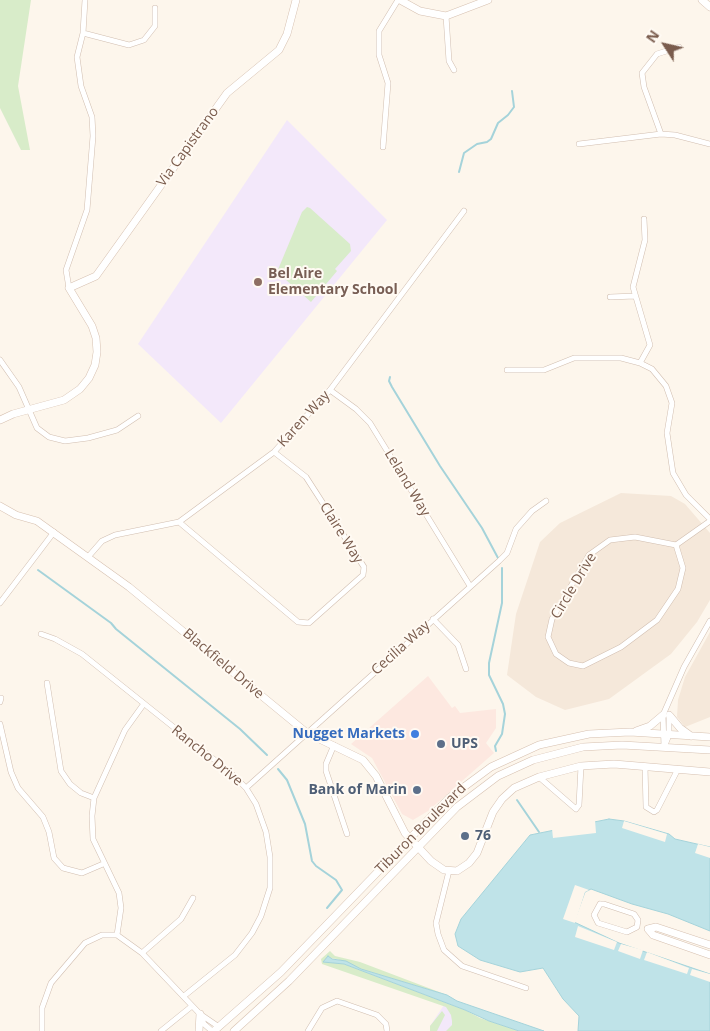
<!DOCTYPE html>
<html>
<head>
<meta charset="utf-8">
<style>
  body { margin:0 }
  #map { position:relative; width:710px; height:1031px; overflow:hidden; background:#fdf6ec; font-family:"Open Sans",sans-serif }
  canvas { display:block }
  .north { position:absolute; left:640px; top:20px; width:50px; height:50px; -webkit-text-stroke:4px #fffaf3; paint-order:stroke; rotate:305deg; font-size:14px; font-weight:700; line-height:20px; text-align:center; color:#7a5c4d }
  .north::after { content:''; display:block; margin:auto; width:18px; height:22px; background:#7a5c4d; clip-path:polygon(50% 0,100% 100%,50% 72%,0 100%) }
</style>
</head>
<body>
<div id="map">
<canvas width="710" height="1031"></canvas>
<div class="north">N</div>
</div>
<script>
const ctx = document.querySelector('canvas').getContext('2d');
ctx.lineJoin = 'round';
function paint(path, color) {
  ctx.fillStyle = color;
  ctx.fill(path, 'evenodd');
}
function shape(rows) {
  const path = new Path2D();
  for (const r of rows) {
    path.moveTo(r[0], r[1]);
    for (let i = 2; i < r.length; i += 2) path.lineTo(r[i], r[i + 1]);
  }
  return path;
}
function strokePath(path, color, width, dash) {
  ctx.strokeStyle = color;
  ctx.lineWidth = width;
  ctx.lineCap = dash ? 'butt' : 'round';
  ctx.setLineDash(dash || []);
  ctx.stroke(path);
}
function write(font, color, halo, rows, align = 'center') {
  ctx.font = font + ' "Open Sans",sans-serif';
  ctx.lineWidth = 4;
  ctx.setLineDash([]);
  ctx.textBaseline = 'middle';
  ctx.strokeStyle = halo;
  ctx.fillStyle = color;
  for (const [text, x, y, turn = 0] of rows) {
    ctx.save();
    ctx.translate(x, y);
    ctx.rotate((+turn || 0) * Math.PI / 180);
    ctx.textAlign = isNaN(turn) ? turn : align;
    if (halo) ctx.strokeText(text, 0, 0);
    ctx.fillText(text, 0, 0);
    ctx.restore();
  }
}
paint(shape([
  [621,493,671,496,685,504,710,533,710,600,697,622,671,654,609,699,565,710,536,697,507,675,516,614,540,542,560,523],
  [710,632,710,717,685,727,677,717,678,700,685,677]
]), '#f5e8da');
paint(shape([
  [428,676,452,708,455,706,460,713,496,709,496,728,486,743,494,753,428,811,413,820,402,814,372,758,351,744]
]), '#fde8e0');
paint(shape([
  [287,120,387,220,221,423,138,344],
  [444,1005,514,1031,430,1031,430,1026]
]), '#f3e8fa');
paint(shape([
  [0,0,31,0,18,86,30,150,21,150,0,108],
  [307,207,310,208,350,244,351,251,335,269,337,271,311,302,277,272,302,212],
  [330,951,335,956,360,962,447,995,360,969,337,959,329,958,326,960,329,962,344,964,465,1010,480,1018,519,1031,446,1031,452,1025,452,1021,451,1015,446,1007,322,964,321,959],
  [442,1011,445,1015,437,1031,430,1031,430,1026]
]), '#d8ecc9');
const water = shape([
  [609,819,624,821,669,834,675,839,710,847,710,931,668,914,632,904,591,889,585,892,574,922,619,943,710,974,710,1031,578,1031,579,1016,563,999,543,968,520,972,480,960,458,946,455,934,461,919,530,835,609,819],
  [328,956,332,959,346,961,361,969,447,995,457,1001,544,1031,519,1031,489,1021,465,1010,344,964,323,962,328,956]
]);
paint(water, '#bfe3e8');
strokePath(water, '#a5d3da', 1);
paint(shape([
  [595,820,596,833,553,838,552,829],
  [624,821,667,834,665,842,622,828],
  [698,844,710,847,710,858,695,853],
  [575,885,589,890,585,892,575,923,563,919],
  [578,926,617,942,614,950,575,937],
  [621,944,643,950,640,959,618,951],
  [647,952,689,968,687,974,644,960],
  [692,969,710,974,710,982,690,975]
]), '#fdf6ec');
strokePath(shape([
  [459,172,464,153,477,144,487,142,491,139,498,123,508,115,514,107,512,91],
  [390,377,389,381,392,387,440,466,482,528,498,558],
  [38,570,111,623,116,629,240,729,267,755],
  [496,751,495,746,502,734,505,714,503,704,489,675,489,663,502,603,502,568],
  [278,769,287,780,305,824,312,861,316,866,336,880,342,890,327,908],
  [517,800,539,832]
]), '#a5d3da', 2);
const street = shape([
  [446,16,449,61,454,70],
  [83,33,129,45,144,40,155,26,155,8],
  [661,134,644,87,642,73,657,54,679,47],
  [579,144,661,134,675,135,710,144],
  [383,147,388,83,379,55,379,31,398,0],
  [69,288,66,270,87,210,93,136,92,117,81,86,77,57,83,33,85,0],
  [610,297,635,296],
  [0,360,19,387,37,428,49,437,65,441,88,438,117,430,138,416],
  [640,363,650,345,633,287,645,240,644,219],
  [507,370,544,370,574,358,621,358,640,363,652,369,666,386,672,403,667,433,673,473,686,495,710,519],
  [330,390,356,409,370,423,470,586],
  [179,522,298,622,309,623,363,575,364,567,306,477,274,452],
  [635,537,676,545,683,568,678,589,657,620,621,647,583,666,569,663,556,654,548,637,552,619,589,555,610,540,635,537],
  [676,545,710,521],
  [88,557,102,541,115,535,179,522,274,452,330,390,464,211],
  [0,603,54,532],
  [433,619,458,645,466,669],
  [41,634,55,639,82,654,231,773,246,788,256,804,266,832,270,857,270,888,261,916,252,933,235,955,184,996],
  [47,683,61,771,70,784,81,793,94,798],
  [0,702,1,698],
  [0,724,11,772,18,788,43,817,49,832,54,858,63,868,82,873,103,864],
  [334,745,326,764,326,771,347,834],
  [665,745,669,735,669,714],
  [664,747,663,715,684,667,710,621],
  [645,766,646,807,654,812,657,810,678,769],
  [539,777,576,809,579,805,581,766],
  [246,788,499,561,507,553,516,529,532,511,546,501],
  [449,871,436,923,438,934,444,950,462,966,526,988],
  [600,904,604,904,634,914,638,920,637,927,627,932,598,923,594,915,600,904],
  [117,935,121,908,119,893,93,839,92,816,94,798,125,730,143,705],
  [142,953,181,919,193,898],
  [201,1017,204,1024,212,1031],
  [42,1031,42,1008,51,983,85,943,102,935,117,935,142,953,200,1014,219,1027],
  [161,1031,192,1006],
  [308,1031,322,1008,337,1001,377,1015,386,1024,387,1031]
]);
const secondary = shape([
  [400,0,420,11,446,16,488,0],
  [702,0,710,7],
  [0,420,13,414,64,400,80,389,89,378,95,365,97,352,96,338,92,326,69,288,96,276,227,93,279,50,287,34,296,0],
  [0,506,16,515,37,521,129,587,307,733,363,760,376,776,405,833,431,861,444,870,457,871,469,863,477,853,493,812,502,799,514,788,539,777,581,766,614,764,710,772],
  [670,716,680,728,691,736],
  [636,731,650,726,663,715],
  [710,945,656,927,648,929,653,935,710,955],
  [199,1031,200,1014],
  [214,1031,281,972,449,798,491,767,539,745,589,734,630,732,710,737],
  [234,1031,289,981,457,807,498,776,533,760,583,747,622,745,710,750]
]);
strokePath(street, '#d1beb0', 6);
strokePath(secondary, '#d6c0b0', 8);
strokePath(street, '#fff', 5);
strokePath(secondary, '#fff', 7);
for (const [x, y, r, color] of [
  [258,282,5,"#8d6e63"],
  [415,734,5,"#3f7fe0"],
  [441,744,5,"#5c6f8a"],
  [417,790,5,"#5c6f8a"],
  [465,836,5,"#5c6f8a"]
]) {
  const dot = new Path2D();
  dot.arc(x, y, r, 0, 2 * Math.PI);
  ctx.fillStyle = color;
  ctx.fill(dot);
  strokePath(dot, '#fffaf3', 2);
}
write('14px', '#7a5c4d', '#fffaf3', [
  ["Via Capistrano",188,147,-54],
  ["Karen Way",304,419,-48],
  ["Leland Way",407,483,59],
  ["Claire Way",341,533,58],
  ["Circle Drive",574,586,-59],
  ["Cecilia Way",401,648,-42],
  ["Blackfield Drive",223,664,40],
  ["Rancho Drive",207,756,39],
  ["Tiburon Boulevard",421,829,-45]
]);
write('bold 14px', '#785e54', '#fffaf3', [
  ["Bel Aire",268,274],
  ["Elementary School",268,290]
], 'left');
write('bold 14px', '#366cbe', '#fffaf3', [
  ["Nugget Markets",405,734]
], 'right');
write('bold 14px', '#4e5e75', '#fffaf3', [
  ["UPS",451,744],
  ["Bank of Marin",407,790,"right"],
  ["76",475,836]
], 'left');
</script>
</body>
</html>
